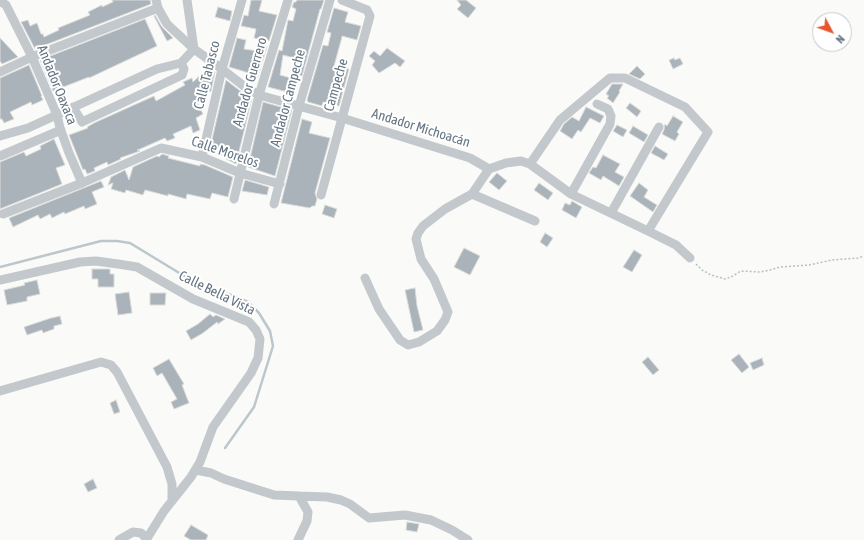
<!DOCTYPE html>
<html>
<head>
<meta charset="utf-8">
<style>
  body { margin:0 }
  #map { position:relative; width:864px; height:540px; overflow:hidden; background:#fafaf8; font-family:"Asap Condensed",sans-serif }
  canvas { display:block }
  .north { position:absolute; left:812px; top:12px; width:40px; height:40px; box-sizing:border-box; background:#fff; border:1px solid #c1c8cd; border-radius:50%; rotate:131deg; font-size:11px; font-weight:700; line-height:16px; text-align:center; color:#657683 }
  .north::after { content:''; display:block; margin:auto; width:14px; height:18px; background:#e4572e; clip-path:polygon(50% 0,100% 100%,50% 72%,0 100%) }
</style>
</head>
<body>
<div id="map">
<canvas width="864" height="540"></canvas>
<div class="north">N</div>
</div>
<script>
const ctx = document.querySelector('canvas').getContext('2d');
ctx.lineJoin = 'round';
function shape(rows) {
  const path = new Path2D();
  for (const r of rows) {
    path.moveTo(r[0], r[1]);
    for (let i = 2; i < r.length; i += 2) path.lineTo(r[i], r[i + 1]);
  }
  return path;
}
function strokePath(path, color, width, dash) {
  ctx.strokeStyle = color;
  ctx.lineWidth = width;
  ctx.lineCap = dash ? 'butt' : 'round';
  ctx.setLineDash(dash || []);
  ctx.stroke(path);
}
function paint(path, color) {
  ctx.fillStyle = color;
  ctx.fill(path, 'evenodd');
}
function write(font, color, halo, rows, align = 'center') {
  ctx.font = font + ' "Asap Condensed",sans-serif';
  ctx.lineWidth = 4;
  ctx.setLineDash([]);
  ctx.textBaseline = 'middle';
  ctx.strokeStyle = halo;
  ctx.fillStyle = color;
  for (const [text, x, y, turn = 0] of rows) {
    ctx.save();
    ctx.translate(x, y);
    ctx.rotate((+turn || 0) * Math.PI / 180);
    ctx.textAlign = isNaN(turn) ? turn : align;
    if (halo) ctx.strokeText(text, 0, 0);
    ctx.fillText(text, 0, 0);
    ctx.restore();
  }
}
strokePath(shape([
  [0,267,101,241,117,241,130,243,199,285,234,296,248,302,259,313,270,331,273,346,254,407,225,448]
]), '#bbc7cb', 2.5);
const building = shape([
  [112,0,150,0,151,4,35,49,21,22,28,20,30,26,37,23,41,34,43,34,44,37,59,30,58,28,90,15,88,12,102,5,102,7,113,2,112,0],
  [251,0,262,0,259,11,277,15,269,41,254,38,256,29,241,26,244,15,248,16,251,0],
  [297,0,324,0,321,9,320,9,302,76,295,74,298,59,283,55,280,75,298,80,295,94,268,87,279,50,282,51,288,20,293,21,296,9,292,7,294,2,296,2,297,0],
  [457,0,466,0,476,8,468,18,457,9,461,5,457,0],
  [218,7,232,11,230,21,215,17,218,7],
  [334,8,348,12,345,22,361,26,357,40,342,36,342,37,334,66,349,69,339,106,323,102,322,106,308,102,307,100,323,45,328,46,331,33,327,32,334,8],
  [155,15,162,27,173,38,167,41,154,16,155,15],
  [145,19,157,46,89,78,89,77,53,91,40,60,145,19],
  [0,38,18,57,2,64,0,61,0,38],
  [237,38,246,40,244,49,264,52,266,46,267,47,257,79,245,77,246,72,229,67,237,38],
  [387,48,405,61,400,67,395,63,379,73,372,65,375,61,369,56,374,51,380,56,387,48],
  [674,58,675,60,680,58,683,64,673,69,669,60,674,58],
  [29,65,42,96,41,96,43,100,32,105,31,102,10,112,14,119,4,123,2,119,0,119,0,78,29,65],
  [637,66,645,74,640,79,629,74,637,66],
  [209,67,215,72,211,91,196,100,203,114,196,118,200,130,193,133,191,126,173,134,175,138,167,141,165,138,140,149,137,150,140,151,120,158,121,159,108,165,107,162,94,168,95,171,87,174,85,169,83,170,69,135,88,128,87,127,94,123,154,96,156,101,185,85,183,82,192,78,193,82,209,67],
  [226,80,239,90,252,98,236,164,226,159,227,157,209,152,226,80],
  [612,84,623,84,619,91,620,92,613,103,607,98,609,96,606,94,612,84],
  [263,102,292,110,275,176,248,167,263,102],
  [630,103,641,111,637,117,626,108,630,103],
  [586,107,604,116,600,123,590,118,581,132,578,130,572,139,560,131,564,124,572,117,579,121,586,107],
  [673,116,683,122,677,132,679,134,675,141,662,134,664,130,665,124,667,126,673,116],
  [302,119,312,122,309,133,330,138,315,193,317,199,315,206,312,206,310,208,281,203,302,119],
  [617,125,627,130,623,137,613,131,617,125],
  [633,126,648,135,644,142,629,133,633,126],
  [54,139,65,165,56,168,62,184,0,209,0,162,24,152,26,156,41,149,40,146,54,139],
  [655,146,668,154,664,160,651,153,655,146],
  [162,154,169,156,168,158,200,166,200,164,205,165,233,177,228,197,212,193,210,199,187,194,186,199,168,194,168,196,145,190,143,195,126,190,125,193,111,189,113,183,108,185,111,177,125,170,129,180,133,167,157,156,159,157,162,154],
  [603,155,620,164,615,172,624,177,619,186,603,176,601,180,589,173,593,167,596,168,603,155],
  [497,173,507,181,499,190,489,182,497,173],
  [245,180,269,187,267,195,242,191,245,180],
  [101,181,104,187,92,192,97,204,85,209,84,206,65,214,64,212,52,218,50,214,40,219,38,215,13,227,9,218,101,181],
  [539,183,553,193,548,200,534,190,539,183],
  [639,183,648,190,644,197,657,205,653,212,630,196,639,183],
  [572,201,582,207,576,218,562,210,565,203,570,205,572,201],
  [325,205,337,209,334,218,322,214,325,205],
  [545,233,553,238,547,247,540,242,545,233],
  [464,248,480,256,470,275,454,267,464,248],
  [634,250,642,255,632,272,623,267,634,250],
  [92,269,110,269,110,274,114,274,114,287,98,287,98,279,92,279,92,269],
  [37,280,40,294,27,297,27,301,7,305,4,290,25,285,24,283,37,280],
  [415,288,417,306,423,330,414,332,405,290,415,288],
  [129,292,132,313,118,315,115,294,129,292],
  [150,293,166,293,165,305,150,305,150,293],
  [210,314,213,317,216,315,225,319,218,324,217,322,203,333,191,340,186,331,198,324,210,314],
  [60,316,62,324,54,326,54,329,43,333,42,330,27,335,24,327,51,318,60,316],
  [739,354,749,367,742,373,731,360,739,354],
  [648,357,659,370,653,375,642,362,648,357],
  [762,358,764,365,753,370,750,363,762,358],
  [169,359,184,384,182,385,189,403,174,409,171,402,177,399,162,373,157,376,153,368,169,359],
  [116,400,120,412,114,414,110,403,116,400],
  [93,479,97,488,88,492,84,484,93,479],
  [407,522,419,524,417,532,406,530,407,522],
  [191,525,208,535,206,540,191,540,184,536,191,525]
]);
paint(building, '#aab3b9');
strokePath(building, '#dcdcda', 1);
strokePath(shape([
  [696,264,702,270,711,275,725,279,731,277,741,271,760,272,770,270,780,267,809,265,832,260,858,258,864,256]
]), '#bbbfc2', 1.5, [2, 2]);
strokePath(shape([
  [156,0,158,8,167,24,194,49,222,69,245,87,259,95,342,118,470,158,489,169,506,163,521,161,530,164,571,194,648,231,676,245,690,258],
  [0,1,6,5,32,57,57,115,60,128,69,153,82,183],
  [0,72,32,57,158,8],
  [73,107,82,122,182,75,184,69,181,63],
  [0,136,28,128,157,69,181,63,194,49,187,0],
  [0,156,61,130],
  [202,157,222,69,242,0],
  [530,164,560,120,610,78,625,78,685,107,708,132,648,231],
  [472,194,535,221],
  [571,194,610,124,611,116,608,109,597,104],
  [321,195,370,16,367,10,342,0],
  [234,199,259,95,288,0],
  [274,204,299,106,330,0],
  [611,213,659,127],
  [3,214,82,183,161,148,202,157,240,173,280,184],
  [365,278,379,309,400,340,408,345,419,342,437,331,445,320,448,312,434,279,421,259,416,239,418,233,423,226,445,209,472,194,489,169],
  [0,280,80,262,96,261,118,264,137,267,193,299,249,322,256,330,260,339,258,358,251,373,213,427,200,462,191,477,164,511,146,540],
  [0,391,101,362,111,365,117,372,167,467,172,484,172,499],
  [196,470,211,473,224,479,274,495,299,496,308,512,307,521,298,540],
  [299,496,327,497,341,500,350,504,369,518,405,515,431,520,452,530,468,540],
  [119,540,133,532,141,533,147,539]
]), '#c3c8cc', 9);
write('14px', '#657683', '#fff', [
  ["Calle Tabasco",207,75,-76],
  ["Andador Guerrero",250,82,-74],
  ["Andador Oaxaca",57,85,68],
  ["Campeche",336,85,-74],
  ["Andador Campeche",288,98,-75],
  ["Andador Michoacán",421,128,17],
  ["Calle Morelos",225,152,19],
  ["Calle Bella Vista",217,293,26]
]);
</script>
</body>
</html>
